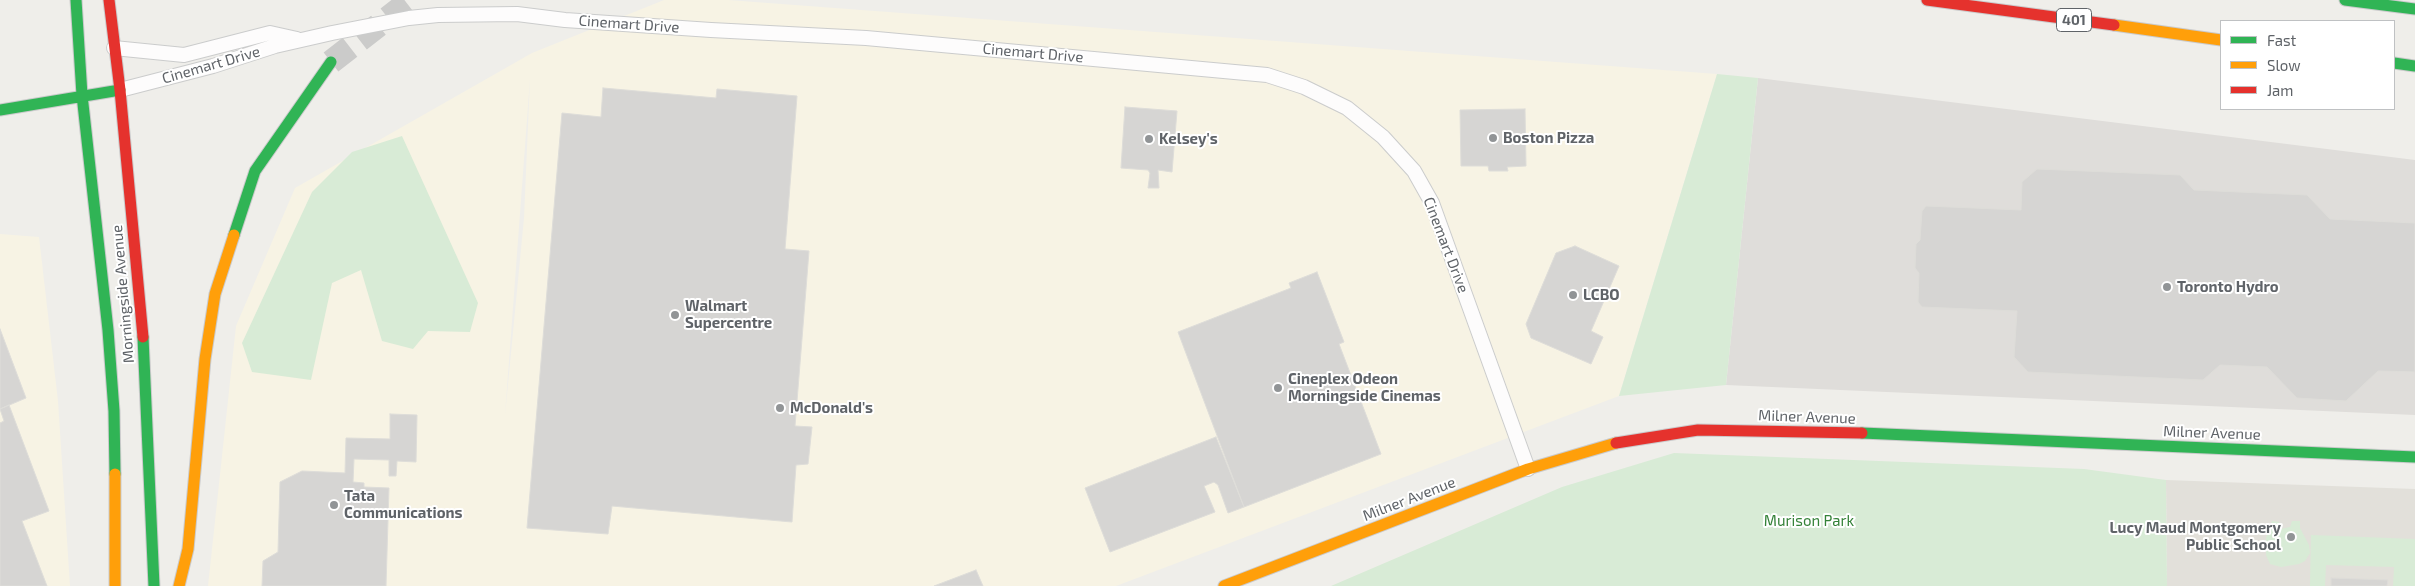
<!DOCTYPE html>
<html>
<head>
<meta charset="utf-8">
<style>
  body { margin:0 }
  #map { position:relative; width:2415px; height:586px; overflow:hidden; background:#efeeea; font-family:"Exo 2",sans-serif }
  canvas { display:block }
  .legend { position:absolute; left:2220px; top:20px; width:175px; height:90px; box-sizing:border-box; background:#fff; border:1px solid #bfc1c3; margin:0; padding:6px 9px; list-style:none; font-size:15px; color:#5f6368 }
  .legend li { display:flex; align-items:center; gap:10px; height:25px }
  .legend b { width:25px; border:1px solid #bfc1c3 }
</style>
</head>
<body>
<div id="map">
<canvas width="2415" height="586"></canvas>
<ul class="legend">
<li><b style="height:6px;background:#30b455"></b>Fast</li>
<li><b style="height:6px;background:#ff9f0a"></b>Slow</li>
<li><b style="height:6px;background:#e5322d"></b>Jam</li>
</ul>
</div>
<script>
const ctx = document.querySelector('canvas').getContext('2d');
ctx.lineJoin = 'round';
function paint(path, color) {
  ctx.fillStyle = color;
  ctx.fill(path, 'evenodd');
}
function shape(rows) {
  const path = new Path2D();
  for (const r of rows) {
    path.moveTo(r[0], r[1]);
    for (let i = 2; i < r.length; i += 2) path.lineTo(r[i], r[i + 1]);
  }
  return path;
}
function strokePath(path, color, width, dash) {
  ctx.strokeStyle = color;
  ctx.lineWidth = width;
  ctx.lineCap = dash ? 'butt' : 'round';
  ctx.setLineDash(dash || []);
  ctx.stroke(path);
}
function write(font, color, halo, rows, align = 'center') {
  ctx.font = font + ' "Exo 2",sans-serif';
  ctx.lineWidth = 4;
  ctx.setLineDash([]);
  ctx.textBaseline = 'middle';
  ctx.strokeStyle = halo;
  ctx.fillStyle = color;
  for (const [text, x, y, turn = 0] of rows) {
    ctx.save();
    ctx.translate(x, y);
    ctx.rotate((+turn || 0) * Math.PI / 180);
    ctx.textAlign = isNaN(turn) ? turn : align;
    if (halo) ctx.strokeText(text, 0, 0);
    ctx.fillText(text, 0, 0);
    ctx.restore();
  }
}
paint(shape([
  [664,0,728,0,1717,74,1619,396,1116,586,208,586,236,326,295,188,532,53],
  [530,79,524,218,505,415],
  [0,234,39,237,58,401,70,586,0,586]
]), '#f7f3e4');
paint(shape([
  [1758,78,2415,160,2415,415,1726,385]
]), '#dfddda');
paint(shape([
  [2166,480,2415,489,2415,586,2167,586]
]), '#e2e0da');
paint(shape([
  [1717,74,1758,78,1726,385,1619,396],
  [402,136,478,303,470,332,428,331,413,349,382,341,361,270,332,283,311,380,252,372,242,343,312,192,352,152],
  [1674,453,2084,469,2166,480,2167,586,1331,586,1562,487],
  [2272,521,2279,522,2280,529,2290,527,2292,521,2300,521,2300,528,2309,545,2310,553,2305,561,2299,564,2281,567,2270,564,2266,555,2266,538],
  [2311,535,2415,539,2415,586,2393,586,2394,567,2326,565,2325,586,2310,586]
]), '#d8ebd6');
const building = shape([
  [603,88,716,98,717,89,797,96,785,249,809,251,795,426,812,427,808,464,796,465,792,522,612,506,608,534,527,528,562,113,601,117,603,88],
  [1125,107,1177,111,1172,172,1158,170,1159,188,1148,188,1150,173,1148,170,1121,168,1125,107],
  [1525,109,1526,166,1507,167,1508,171,1489,171,1488,166,1461,166,1460,110,1525,109],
  [2037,169,2180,175,2194,190,2307,195,2330,219,2415,223,2415,372,2378,371,2346,401,2297,398,2267,367,2220,365,2203,380,2028,372,2014,357,2017,311,1922,307,1918,302,1919,273,1915,268,1916,244,1920,240,1922,211,1926,206,2021,210,2022,182,2037,169],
  [1575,246,1619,266,1591,331,1603,337,1591,364,1531,338,1526,324,1556,253,1575,246],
  [1317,272,1344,342,1339,344,1381,454,1244,507,1178,332,1291,288,1289,283,1317,272],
  [0,329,26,398,0,409,0,329],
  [9,405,49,511,22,521,47,586,0,586,0,423,4,421,0,409,9,405],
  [390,414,417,415,416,462,397,461,396,476,389,476,389,460,354,459,353,482,364,483,364,487,389,488,386,586,262,586,263,561,278,552,280,482,302,471,345,473,346,438,390,439,390,414],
  [1216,437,1244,507,1228,513,1218,485,1214,482,1204,486,1215,512,1110,552,1085,488,1216,437],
  [976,570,983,586,934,586,976,570],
  [2331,578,2388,580,2387,586,2331,586,2331,578]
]);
paint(building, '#d6d5d3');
strokePath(building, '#deddd9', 1);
strokePath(shape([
  [331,62,411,0]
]), '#cbcbca', 24, [24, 12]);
const street = shape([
  [114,48,184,55,270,33,297,39],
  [120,90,213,66,275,46,332,33,409,18,438,15,517,14,565,20,711,30,866,38,1267,75,1304,87,1347,108,1383,137,1414,171,1432,203,1528,469]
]);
const fast = shape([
  [76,0,82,95,108,330,114,411,115,474],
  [2345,0,2415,9],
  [2394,63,2415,66],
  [0,110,120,90],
  [234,235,255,171,331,62],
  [143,337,154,586],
  [1862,433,2415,457]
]);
const slow = shape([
  [2114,25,2221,40],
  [115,586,115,474],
  [179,586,188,549,205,359,215,294,234,235],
  [1224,586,1528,469,1616,443]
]);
const jam = shape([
  [109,0,120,90,143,337],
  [1927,0,2114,25],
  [1616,443,1698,430,1862,433]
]);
strokePath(street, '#cbcccc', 16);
strokePath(fast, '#cacacb', 13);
strokePath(slow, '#cacacb', 13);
strokePath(jam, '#cacacb', 13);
strokePath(street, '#fdfcfc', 14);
strokePath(fast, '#30b455', 11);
strokePath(slow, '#ff9f0a', 11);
strokePath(jam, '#e5322d', 11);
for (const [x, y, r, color] of [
  [1493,138,5,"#919496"],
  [1149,139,5,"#919496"],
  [2167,287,5,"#919496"],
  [1573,295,5,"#919496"],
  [675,315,5,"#919496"],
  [1278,388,5,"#919496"],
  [780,408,5,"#919496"],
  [334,505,5,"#919496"],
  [2291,537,5,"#919496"]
]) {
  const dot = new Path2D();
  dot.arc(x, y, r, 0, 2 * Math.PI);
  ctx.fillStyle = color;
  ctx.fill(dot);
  strokePath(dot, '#fff', 2);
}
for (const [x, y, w] of [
  [2074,20,35]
]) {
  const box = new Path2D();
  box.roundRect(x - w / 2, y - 11.5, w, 23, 4);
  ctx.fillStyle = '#fff';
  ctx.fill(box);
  strokePath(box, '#5f6368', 1);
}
write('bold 14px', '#5f6368', null, [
  ["401",2074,20]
]);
write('15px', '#5f6368', '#fff', [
  ["Cinemart Drive",629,24,4],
  ["Cinemart Drive",1033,53,5],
  ["Cinemart Drive",211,65,-16],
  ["Cinemart Drive",1446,245,69],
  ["Morningside Avenue",123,294,-95],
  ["Milner Avenue",1807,417,2],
  ["Milner Avenue",2212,433,2],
  ["Milner Avenue",1409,499,-21]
]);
write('bold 15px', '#5f6368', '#fff', [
  ["Boston Pizza",1503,138],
  ["Kelsey's",1159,139],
  ["Toronto Hydro",2177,287],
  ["LCBO",1583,295],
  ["Walmart",685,306],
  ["Supercentre",685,323],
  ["Cineplex Odeon",1288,379],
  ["Morningside Cinemas",1288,396],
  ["McDonald's",790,408],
  ["Tata",344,496],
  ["Communications",344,513],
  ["Lucy Maud Montgomery",2281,528,"right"],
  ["Public School",2281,545,"right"]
], 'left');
write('15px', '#348238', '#fff', [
  ["Murison Park",1809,521]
]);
</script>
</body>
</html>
